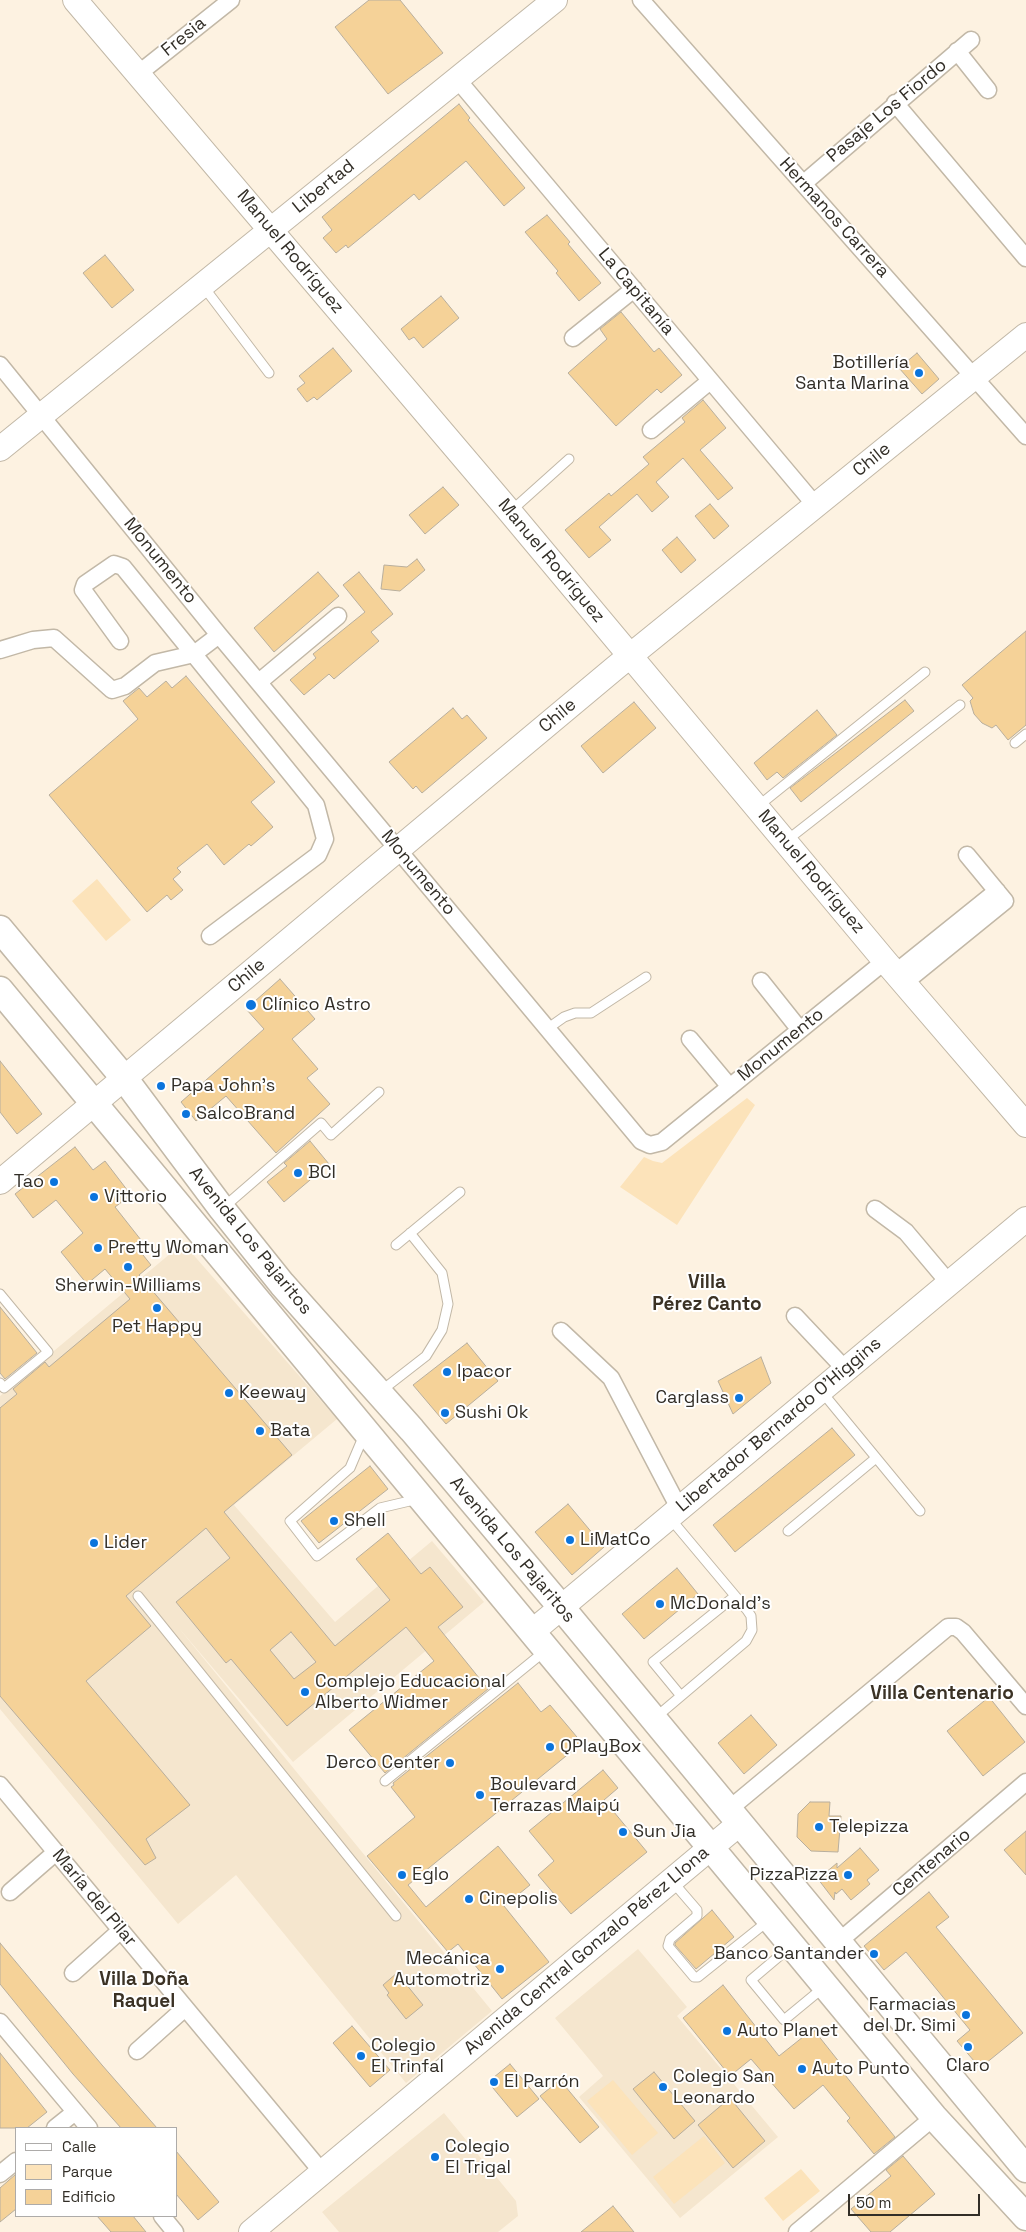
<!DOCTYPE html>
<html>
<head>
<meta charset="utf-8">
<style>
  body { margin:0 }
  #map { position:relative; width:1026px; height:2232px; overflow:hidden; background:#fdf2e1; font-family:"Space Grotesk",sans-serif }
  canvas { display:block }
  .legend { position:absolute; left:15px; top:2127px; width:162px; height:90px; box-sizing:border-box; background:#fff; border:1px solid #adaba9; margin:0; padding:6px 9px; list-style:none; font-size:15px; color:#322e27 }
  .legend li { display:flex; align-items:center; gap:10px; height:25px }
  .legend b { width:25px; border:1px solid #adaba9 }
  .scale { position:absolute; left:848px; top:2194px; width:132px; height:22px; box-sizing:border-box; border:2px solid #322e27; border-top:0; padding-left:6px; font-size:15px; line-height:18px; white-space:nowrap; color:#322e27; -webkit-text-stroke:4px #fff; paint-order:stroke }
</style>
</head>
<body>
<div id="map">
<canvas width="1026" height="2232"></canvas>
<ul class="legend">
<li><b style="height:6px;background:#fff"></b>Calle</li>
<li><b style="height:14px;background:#fce3ba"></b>Parque</li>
<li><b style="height:14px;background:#f5d298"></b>Edificio</li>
</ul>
<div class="scale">50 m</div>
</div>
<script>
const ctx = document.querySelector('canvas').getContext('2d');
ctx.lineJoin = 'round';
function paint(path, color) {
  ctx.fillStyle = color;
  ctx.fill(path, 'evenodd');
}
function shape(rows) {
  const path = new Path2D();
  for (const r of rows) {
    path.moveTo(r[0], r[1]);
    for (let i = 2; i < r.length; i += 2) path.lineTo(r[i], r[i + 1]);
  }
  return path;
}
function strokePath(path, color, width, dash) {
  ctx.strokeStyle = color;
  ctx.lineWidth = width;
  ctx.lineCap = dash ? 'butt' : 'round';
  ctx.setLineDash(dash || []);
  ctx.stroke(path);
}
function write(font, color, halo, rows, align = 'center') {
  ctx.font = font + ' "Space Grotesk",sans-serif';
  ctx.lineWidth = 4;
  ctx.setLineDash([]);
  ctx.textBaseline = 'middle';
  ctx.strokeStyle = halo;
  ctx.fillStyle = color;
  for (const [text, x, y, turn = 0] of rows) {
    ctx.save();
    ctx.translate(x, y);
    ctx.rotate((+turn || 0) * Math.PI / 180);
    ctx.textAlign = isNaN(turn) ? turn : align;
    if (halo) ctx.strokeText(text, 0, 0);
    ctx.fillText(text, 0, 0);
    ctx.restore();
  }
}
paint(shape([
  [183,1243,337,1419,234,1505,335,1622,432,1541,484,1602,293,1762,178,1627,492,2011,406,2083,236,1875,178,1924,0,1709,0,1396],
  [638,1949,687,2007,677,2016,778,2137,680,2218,579,2097,603,2076,555,2018],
  [444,2113,516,2201,518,2216,498,2232,339,2232,322,2212]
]), '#f5e6ce');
paint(shape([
  [97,879,131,920,106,941,72,901],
  [747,1098,755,1105,677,1225,620,1187,644,1157,653,1161,662,1163],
  [613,2080,658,2133,632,2155,587,2101],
  [704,2136,725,2163,674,2204,653,2177],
  [801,2169,820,2191,783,2221,764,2198]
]), '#fce3ba');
const building = shape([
  [369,0,400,0,443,53,388,94,335,27,369,0],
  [459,104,470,118,468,120,525,188,504,206,466,161,419,200,414,194,348,248,346,245,336,253,323,238,332,230,322,217,459,104],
  [547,215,570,242,568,244,601,283,579,301,556,273,558,271,525,232,547,215],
  [105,255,134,290,112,308,83,273,105,255],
  [441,296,459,318,423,348,414,337,409,340,401,329,441,296],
  [621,312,654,352,659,348,682,375,661,393,657,389,616,426,568,373,607,339,600,329,621,312],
  [333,348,352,371,317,400,314,397,307,402,297,389,305,383,299,376,333,348],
  [917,353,939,379,922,394,899,368,917,353],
  [703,400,726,428,700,450,733,488,718,500,683,458,656,482,669,497,652,512,637,494,599,527,611,540,589,558,565,530,609,493,611,496,649,464,643,457,685,422,682,418,703,400],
  [443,487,459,505,425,534,409,515,443,487],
  [710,504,729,526,714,539,695,516,710,504],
  [677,537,696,560,681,573,662,550,677,537],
  [417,559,425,570,400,591,381,589,384,565,407,567,417,559],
  [318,572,339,596,274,652,254,628,318,572],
  [359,572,393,614,371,632,379,641,334,679,329,674,304,695,290,680,316,658,313,654,365,612,343,585,359,572],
  [1026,631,1026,725,1008,740,996,725,992,728,982,723,974,714,970,701,973,698,962,685,1026,631],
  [186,676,275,782,251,802,273,827,251,846,249,844,224,865,207,844,177,868,181,872,173,879,183,890,171,900,167,895,147,912,49,795,138,719,123,701,139,688,147,697,166,681,172,688,186,676],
  [905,700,914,711,801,802,790,788,905,700],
  [634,702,656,728,603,773,581,746,634,702],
  [453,708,462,719,467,715,487,738,422,793,416,786,413,789,389,762,453,708],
  [817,710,837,735,783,778,777,772,767,780,754,763,817,710],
  [280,979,315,1019,292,1039,318,1069,307,1078,330,1104,276,1153,226,1096,196,1121,181,1102,264,1029,246,1009,280,979],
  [0,1061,42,1114,17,1134,0,1112,0,1061],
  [310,1141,329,1164,284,1202,267,1182,287,1166,284,1163,310,1141],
  [75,1147,93,1170,105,1161,131,1195,115,1207,141,1240,135,1245,151,1265,139,1275,292,1455,224,1512,335,1646,390,1600,356,1559,388,1533,421,1574,430,1567,463,1607,438,1627,488,1689,385,1773,349,1730,434,1661,406,1627,287,1726,231,1659,226,1663,176,1602,230,1558,206,1528,126,1596,151,1626,86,1681,190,1805,146,1839,156,1858,145,1865,0,1696,0,1408,17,1394,13,1389,45,1362,49,1367,130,1299,105,1269,87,1284,61,1252,83,1233,56,1200,33,1218,15,1194,75,1147],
  [291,1632,316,1662,294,1679,270,1650,291,1632],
  [0,1307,37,1353,5,1379,0,1373,0,1307],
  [467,1343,498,1381,446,1424,413,1385,467,1343],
  [761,1357,771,1383,733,1414,718,1381,761,1357],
  [832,1428,855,1455,735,1552,713,1525,832,1428],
  [370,1466,388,1489,319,1543,301,1521,370,1466],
  [568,1504,604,1547,572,1575,535,1532,568,1504],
  [677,1568,698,1594,644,1639,622,1614,677,1568],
  [518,1683,541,1712,550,1705,582,1743,408,1885,426,1907,498,1846,530,1885,504,1906,549,1962,502,1999,458,1944,448,1952,367,1856,415,1817,391,1787,394,1785,393,1783,518,1683],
  [989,1697,1025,1742,983,1776,947,1731,989,1697],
  [751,1715,777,1745,744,1774,718,1743,751,1715],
  [603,1770,618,1788,604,1800,647,1852,571,1914,538,1875,554,1861,529,1831,603,1770],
  [810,1802,830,1802,829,1816,841,1816,838,1852,811,1851,797,1837,798,1814,810,1802],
  [1026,1831,1026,1875,1004,1850,1026,1831],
  [860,1848,879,1870,867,1880,870,1884,851,1900,842,1889,836,1894,835,1892,834,1900,818,1879,837,1863,837,1868,860,1848],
  [929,1892,949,1917,936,1927,1023,2033,980,2068,957,2041,970,2030,906,1952,884,1970,864,1946,929,1892],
  [712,1910,734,1937,696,1969,675,1945,675,1943,712,1910],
  [0,1943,102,2065,157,2128,121,2128,73,2074,0,1984,0,1943],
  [397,1973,423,2005,406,2019,387,1995,389,1993,383,1985,397,1973],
  [723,1985,779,2056,813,2029,844,2068,841,2070,895,2137,874,2154,847,2121,850,2118,823,2085,794,2109,751,2059,730,2076,683,2018,723,1985],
  [352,2026,390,2070,370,2087,333,2043,352,2026],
  [0,2053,47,2112,27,2128,0,2128,0,2053],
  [510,2064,539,2099,517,2117,488,2082,510,2064],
  [654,2072,695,2121,674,2139,633,2089,654,2072],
  [560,2080,599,2127,580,2143,540,2096,560,2080],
  [730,2098,765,2141,733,2168,698,2125,730,2098],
  [176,2151,219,2202,198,2220,176,2194,176,2151],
  [903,2156,935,2194,890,2232,871,2232,851,2209,891,2176,886,2170,903,2156],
  [16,2174,16,2209,0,2222,0,2188,16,2174],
  [613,2206,634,2232,581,2232,613,2206],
  [97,2216,133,2216,146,2232,111,2232,97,2216]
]);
paint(building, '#f5d298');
strokePath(building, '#b8ae9d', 1);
const lane = shape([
  [203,286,269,373],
  [511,511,569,459],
  [1015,743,1026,734],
  [757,807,925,672],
  [786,841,960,705],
  [547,1029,564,1017,575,1013,591,1013,646,977],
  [224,1207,321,1123,331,1135,379,1092],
  [396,1245,460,1192],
  [0,1294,48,1352,4,1388,0,1383],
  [381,1391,426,1356,442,1330,448,1304,442,1273,410,1233],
  [822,1392,920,1511],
  [364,1435,350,1468,290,1521,317,1556,380,1508,418,1499],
  [788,1531,876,1458],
  [138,1596,396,1916],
  [681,1696,653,1662,735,1596],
  [655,1718,746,1641,752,1630,751,1616,747,1610,669,1517],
  [385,1781,545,1651],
  [672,1881,697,1910,697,1916,670,1939,668,1946,694,1977,698,1977,768,1921],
  [790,1947,751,1980,784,2020,824,1987]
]);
const street = shape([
  [641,0,1026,436],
  [957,51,988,90],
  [138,74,231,0],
  [457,79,816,506],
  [895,103,1026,258],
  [804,183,971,40],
  [573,338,634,289],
  [0,365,219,635,641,1141,650,1145,662,1142,885,961],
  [651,430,710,381],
  [120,641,83,590,85,584,114,564,123,567,316,805,325,839,318,855,210,936],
  [0,650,33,640,54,638,112,690,125,686,155,663,194,654,219,635],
  [259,682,338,616],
  [895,973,997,891],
  [761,981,800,1030],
  [904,983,1005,901,967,855],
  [690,1039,730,1087],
  [875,1209,906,1232,949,1283],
  [795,1316,845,1369],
  [561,1331,611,1378,679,1508],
  [0,1785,322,2172],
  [728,1810,948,1627,956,1627,963,1632,1026,1706],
  [10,1892,56,1852],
  [837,1943,1026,1782],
  [73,1973,121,1930],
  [0,2022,89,2128],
  [137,2051,185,2008],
  [55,2128,75,2112],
  [0,2174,16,2161],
  [162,2216,175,2232],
  [797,2232,934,2117]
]);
const secondary = shape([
  [75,0,510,512,885,961,1026,1125],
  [0,449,555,0],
  [0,1182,615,668,1026,335],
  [533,1631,1026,1219],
  [251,2232,739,1824]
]);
const primary = shape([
  [0,929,124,1078,222,1209,282,1284,412,1430,561,1607,1026,2169],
  [0,990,934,2117,1026,2217]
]);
strokePath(lane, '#c2b8a7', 11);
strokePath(street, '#c2b8a7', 19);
strokePath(secondary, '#c2b8a7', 26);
strokePath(primary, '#c2b8a7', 29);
strokePath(lane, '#fff', 9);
strokePath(street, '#fff', 16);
strokePath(secondary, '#fff', 24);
strokePath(primary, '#fff', 26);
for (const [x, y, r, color] of [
  [919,373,5,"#0b74dc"],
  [251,1005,6,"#0b74dc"],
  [161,1086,5,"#0b74dc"],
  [186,1114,5,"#0b74dc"],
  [298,1173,5,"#0b74dc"],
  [54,1182,5,"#0b74dc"],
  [94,1197,5,"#0b74dc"],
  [98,1248,5,"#0b74dc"],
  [128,1267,5,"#0b74dc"],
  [157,1308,5,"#0b74dc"],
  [447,1372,5,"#0b74dc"],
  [229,1393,5,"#0b74dc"],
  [739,1398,5,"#0b74dc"],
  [445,1413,5,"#0b74dc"],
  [260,1431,5,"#0b74dc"],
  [334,1521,5,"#0b74dc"],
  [570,1540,5,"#0b74dc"],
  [94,1543,5,"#0b74dc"],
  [660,1604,5,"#0b74dc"],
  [305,1692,5,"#0b74dc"],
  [550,1747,5,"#0b74dc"],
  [450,1763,5,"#0b74dc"],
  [480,1795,5,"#0b74dc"],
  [819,1827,5,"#0b74dc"],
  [623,1832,5,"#0b74dc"],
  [402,1875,5,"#0b74dc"],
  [848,1875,5,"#0b74dc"],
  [469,1899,5,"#0b74dc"],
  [874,1954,5,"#0b74dc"],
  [500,1969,5,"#0b74dc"],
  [966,2015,5,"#0b74dc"],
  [727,2031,5,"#0b74dc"],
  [968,2047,5,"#0b74dc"],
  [361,2056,5,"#0b74dc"],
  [802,2069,5,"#0b74dc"],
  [494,2082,5,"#0b74dc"],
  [663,2087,5,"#0b74dc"],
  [435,2157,5,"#0b74dc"]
]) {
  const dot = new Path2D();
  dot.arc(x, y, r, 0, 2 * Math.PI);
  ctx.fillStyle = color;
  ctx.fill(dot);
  strokePath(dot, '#fff', 2);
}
write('18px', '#322e27', '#fff', [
  ["Fresia",184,37,-39],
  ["Pasaje Los Fiordo",887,111,-40],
  ["Libertad",324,187,-39],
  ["Hermanos Carrera",834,218,48],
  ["Manuel Rodríguez",290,252,50],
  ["La Capitanía",636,292,50],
  ["Chile",872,460,-39],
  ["Monumento",160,561,51],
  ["Manuel Rodríguez",551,561,50],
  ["Chile",558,716,-40],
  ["Manuel Rodríguez",811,872,50],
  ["Monumento",418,873,50],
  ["Chile",247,976,-40],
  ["Monumento",781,1045,-39],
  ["Avenida Los Pajaritos",250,1241,51],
  ["Libertador Bernardo O'Higgins",779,1425,-40],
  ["Avenida Los Pajaritos",512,1550,50],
  ["Centenario",932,1863,-40],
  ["María del Pilar",94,1898,50],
  ["Avenida Central Gonzalo Pérez Llona",587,1951,-40]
]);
write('18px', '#322e27', '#fff', [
  ["Botillería",909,363,"right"],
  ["Santa Marina",909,384,"right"],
  ["Clínico Astro",262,1005],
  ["Papa John's",171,1086],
  ["SalcoBrand",196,1114],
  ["BCI",308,1173],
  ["Tao",44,1182,"right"],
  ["Vittorio",104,1197],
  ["Pretty Woman",108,1248],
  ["Sherwin-Williams",128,1286,"center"],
  ["Pet Happy",157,1327,"center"],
  ["Ipacor",457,1372],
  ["Keeway",239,1393],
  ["Carglass",729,1398,"right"],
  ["Sushi Ok",455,1413],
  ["Bata",270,1431],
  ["Shell",344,1521],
  ["LiMatCo",580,1540],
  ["Lider",104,1543],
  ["McDonald's",670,1604],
  ["Complejo Educacional",315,1682],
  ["Alberto Widmer",315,1703],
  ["QPlayBox",560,1747],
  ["Derco Center",440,1763,"right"],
  ["Boulevard",490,1785],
  ["Terrazas Maipú",490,1806],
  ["Telepizza",829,1827],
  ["Sun Jia",633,1832],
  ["Eglo",412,1875],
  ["PizzaPizza",838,1875,"right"],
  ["Cinepolis",479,1899],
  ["Banco Santander",864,1954,"right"],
  ["Mecánica",490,1959,"right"],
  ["Automotriz",490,1980,"right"],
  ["Farmacias",956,2005,"right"],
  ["del Dr. Simi",956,2026,"right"],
  ["Auto Planet",737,2031],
  ["Colegio",371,2046],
  ["El Trinfal",371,2067],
  ["Claro",968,2066,"center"],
  ["Auto Punto",812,2069],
  ["Colegio San",673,2077],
  ["Leonardo",673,2098],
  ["El Parrón",504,2082],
  ["Colegio",445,2147],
  ["El Trigal",445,2168]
], 'left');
write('bold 19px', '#3b3225', '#fff', [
  ["Villa",707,1283],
  ["Pérez Canto",707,1305],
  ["Villa Centenario",942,1694],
  ["Villa Doña",144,1980],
  ["Raquel",144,2002]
]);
</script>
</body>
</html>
